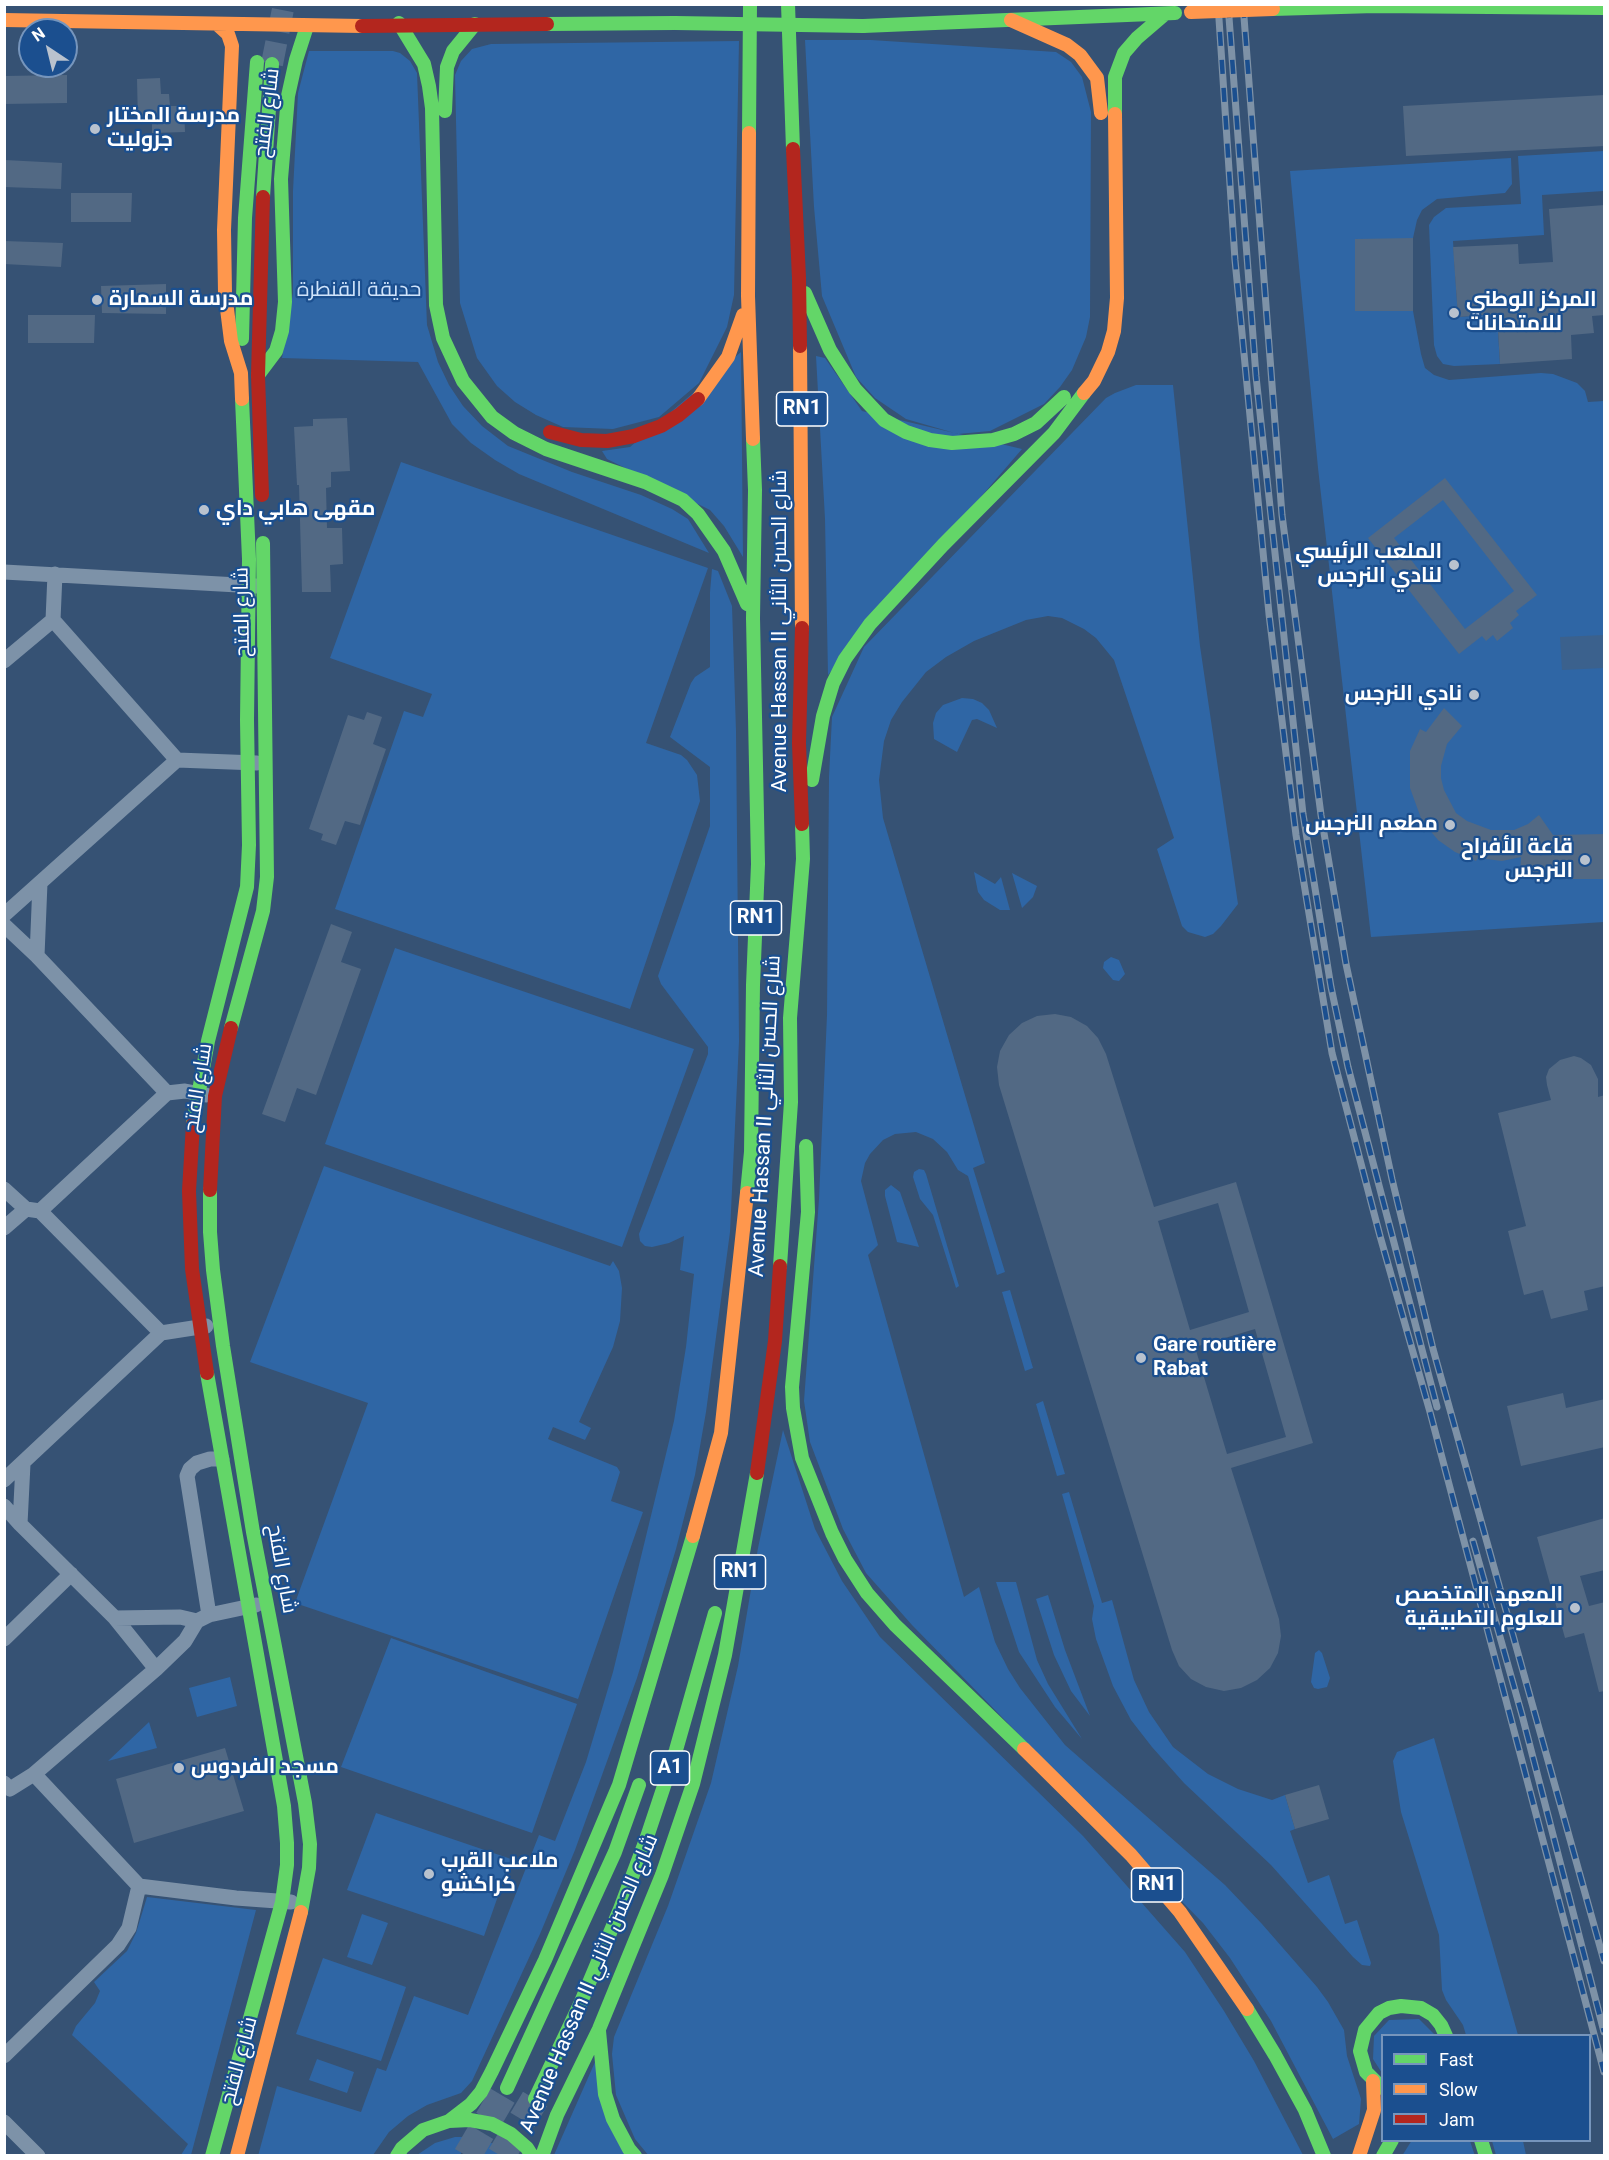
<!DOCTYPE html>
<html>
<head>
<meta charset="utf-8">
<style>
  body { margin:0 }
  #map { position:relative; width:1609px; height:2160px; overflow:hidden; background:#365274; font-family:Roboto,sans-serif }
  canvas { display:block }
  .frame { position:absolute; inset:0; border:6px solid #fff; pointer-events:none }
  .legend { position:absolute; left:1381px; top:2034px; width:210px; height:108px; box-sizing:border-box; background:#1b4f8f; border:2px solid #7695bc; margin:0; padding:8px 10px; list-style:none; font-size:18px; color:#fff }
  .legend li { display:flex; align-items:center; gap:12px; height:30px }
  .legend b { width:30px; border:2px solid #7695bc }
  .north { position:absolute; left:18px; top:18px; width:60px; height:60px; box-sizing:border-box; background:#1b4f8f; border:2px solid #7695bc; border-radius:50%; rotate:325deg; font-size:16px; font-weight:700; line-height:24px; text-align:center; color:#fff }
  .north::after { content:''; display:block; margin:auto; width:21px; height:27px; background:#b9c2ce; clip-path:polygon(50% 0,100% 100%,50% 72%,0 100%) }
</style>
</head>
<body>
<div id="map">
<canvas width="1609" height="2160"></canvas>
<div class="frame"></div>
<ul class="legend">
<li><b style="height:8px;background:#63d668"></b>Fast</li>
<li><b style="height:8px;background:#ff974d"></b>Slow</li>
<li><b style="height:8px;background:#b3261e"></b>Jam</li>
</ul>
<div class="north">N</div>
</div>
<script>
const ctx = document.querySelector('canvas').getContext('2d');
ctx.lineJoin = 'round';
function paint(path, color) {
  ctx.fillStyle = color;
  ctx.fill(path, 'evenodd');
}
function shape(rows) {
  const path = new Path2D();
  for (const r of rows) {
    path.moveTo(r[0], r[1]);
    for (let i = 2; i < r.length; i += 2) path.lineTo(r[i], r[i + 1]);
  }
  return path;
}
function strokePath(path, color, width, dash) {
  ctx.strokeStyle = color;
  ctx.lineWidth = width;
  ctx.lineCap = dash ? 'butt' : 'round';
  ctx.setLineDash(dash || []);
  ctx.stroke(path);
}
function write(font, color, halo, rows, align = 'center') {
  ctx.font = font + ' Roboto,Cairo,sans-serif';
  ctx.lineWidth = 4.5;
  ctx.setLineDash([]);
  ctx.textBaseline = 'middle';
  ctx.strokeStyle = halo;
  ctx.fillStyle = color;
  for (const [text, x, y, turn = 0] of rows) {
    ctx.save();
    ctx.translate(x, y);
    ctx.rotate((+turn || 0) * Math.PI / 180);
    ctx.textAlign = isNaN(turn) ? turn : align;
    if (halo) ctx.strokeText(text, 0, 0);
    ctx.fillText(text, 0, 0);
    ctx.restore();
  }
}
paint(shape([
  [805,40,871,40,1056,52,1071,62,1082,77,1091,112,1090,317,1086,337,1072,370,1060,387,1044,404,990,431,958,434,906,419,875,398,856,377,822,296,814,207],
  [739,41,734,295,727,327,699,383,659,417,613,429,563,427,536,415,515,402,497,386,477,358,460,303,455,75,461,61,472,49,491,44],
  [309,51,393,51,400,53,410,61,417,73,427,325,438,362,449,385,463,406,482,426,508,446,572,472,641,495,672,509,688,519,709,553,519,474,495,460,471,443,452,424,418,362,282,358,293,293,293,191,298,93],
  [1604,151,1604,191,1542,195,1544,235,1453,241,1458,317,1497,314,1500,364,1454,366,1443,364,1437,356,1434,345,1429,225,1434,217,1446,208,1521,204,1518,156],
  [1511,158,1512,184,1505,193,1437,199,1422,210,1417,220,1413,238,1413,311,1421,354,1425,368,1434,375,1449,380,1541,373,1553,374,1577,383,1585,391,1588,402,1604,401,1604,922,1371,937,1318,468,1290,171],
  [741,352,743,557,724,526,710,510,607,459,602,451,630,447],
  [816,356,825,358,862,411,1022,449,828,675,825,519],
  [1136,385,1173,385,1200,646,1238,904,1221,926,1213,934,1205,937,1188,932,1182,926,1157,849,1174,838,1114,660,1096,638,1084,629,1062,618,1048,616,1026,620,974,641,946,657,926,672,902,702,891,720,884,741,879,780,883,818,985,1163,973,1168,1005,1272,997,1275,968,1176,958,1170,947,1152,933,1139,916,1132,895,1134,883,1140,870,1154,865,1163,861,1181,878,1245,868,1255,964,1597,979,1587,995,1642,1008,1669,1020,1688,1065,1745,1225,1885,1262,1924,1317,1987,1328,2002,1344,2030,1347,2056,1361,2099,1359,2124,1333,2139,1271,2021,1230,1958,1203,1923,912,1625,866,1573,843,1529,810,1442,804,1401,819,1199,827,1015,829,777,832,717,864,647,1106,398,1115,393],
  [401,462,708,568,646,743,681,755,687,760,697,775,700,801,630,1009,335,909,404,711,423,717,432,694,330,658],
  [712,569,718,571,732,606,736,731,739,1041,730,1232,706,1412,695,1475,676,1549,637,1678,575,1850,540,1934,472,2081,461,2093,427,2105,408,2116,389,2132,373,2155,258,2156,277,2086,361,2112,377,2068,386,2071,414,1996,468,2015,539,1835,555,1841,586,1762,613,1672,674,1421,686,1347,694,1274,680,1270,684,1236,669,1243,652,1247,645,1246,640,1241,639,1234,708,1054,708,1047,661,984,658,976,710,826,710,767,670,737,691,683,695,677,710,667,710,592],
  [962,698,973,699,982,703,989,710,997,728,977,719,972,720,957,752,934,739,933,723,936,713,943,705],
  [974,872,995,884,1001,877,1010,910,1000,910,984,900,978,892],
  [1012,873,1037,886,1033,897,1022,908],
  [395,948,694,1049,622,1247,325,1144],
  [1111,957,1119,960,1125,974,1119,981,1113,980,1103,968,1104,962],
  [324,1166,610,1266,613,1261,619,1271,622,1288,620,1321,613,1347,579,1422,591,1428,585,1440,553,1427,548,1439,617,1467,620,1472,611,1501,643,1512,578,1699,295,1603,368,1403,250,1362],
  [919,1169,924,1170,926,1174,959,1286,956,1288,933,1215,920,1199,913,1177,914,1172],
  [891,1185,900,1192,919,1247,897,1242,885,1196,885,1190],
  [1010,1290,1033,1368,1025,1371,1002,1292],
  [1043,1401,1065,1474,1057,1476,1036,1404],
  [783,1430,815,1529,842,1581,880,1637,1083,1836,1185,1952,1224,2011,1254,2061,1303,2155,649,2156,635,2139,616,2095,612,2054,614,2037,668,1906,711,1783,738,1666,758,1548],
  [1069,1492,1102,1603,1112,1600,1134,1680,1149,1712,1173,1747,1208,1774,1238,1789,1272,1800,1285,1795,1295,1829,1290,1831,1308,1883,1329,1875,1345,1924,1357,1920,1371,1963,1370,1966,1362,1965,1353,1957,1271,1865,1184,1783,1152,1747,1131,1720,1113,1686,1096,1639,1092,1619,1094,1606,1062,1494],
  [996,1582,1016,1582,1037,1660,1048,1684,1082,1739,1055,1707,1019,1652],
  [1048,1595,1065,1650,1090,1716,1071,1691,1054,1655,1036,1599],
  [391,1638,577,1704,532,1833,341,1767],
  [1319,1650,1322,1653,1330,1678,1327,1687,1318,1689,1314,1688,1311,1682,1315,1653],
  [230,1677,237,1706,197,1717,189,1688],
  [149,1722,157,1748,108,1761],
  [1434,1738,1518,2035,1466,2035,1463,2025,1446,2000,1442,1990,1439,1935,1401,1812,1393,1761,1397,1752],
  [376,1813,511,1859,484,1936,347,1890],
  [147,1897,256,1910,191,2155,181,2155,188,2144,72,2035,76,2026,95,2003,100,1991,94,1982,127,1951,136,1933],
  [362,1914,388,1923,372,1965,347,1957],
  [323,1958,406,1987,381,2061,296,2034],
  [1419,2019,1435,2035,1382,2036,1382,2073,1373,2059,1374,2036,1389,2020],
  [317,2059,354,2072,347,2093,309,2080],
  [595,2062,626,2155,554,2155],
  [455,2137,477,2137,496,2145,508,2155,483,2155,466,2145,460,2155,417,2155,435,2143],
  [1412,2140,1470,2141,1475,2156,1402,2156],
  [1492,2141,1523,2141,1526,2155,1496,2155]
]), '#2f66a5');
paint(shape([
  [1604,635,1604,668,1562,670,1560,637]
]), '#3b618d');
paint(shape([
  [67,75,67,103,4,104,4,76],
  [160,78,161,94,169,94,170,106,184,106,185,132,152,133,152,122,138,123,137,79],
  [1605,95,1605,146,1406,156,1403,106],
  [5,160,62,163,61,189,4,187],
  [71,193,132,193,131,222,71,222],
  [1605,205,1605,315,1592,316,1594,333,1571,335,1572,359,1500,364,1497,314,1458,317,1453,247,1518,244,1519,264,1553,262,1549,209],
  [1413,238,1413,311,1355,311,1355,239],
  [4,241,63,243,61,267,4,264],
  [166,284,166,314,102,313,101,286],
  [28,315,95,315,94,343,28,343],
  [347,418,350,471,331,472,331,487,326,488,327,528,342,528,343,564,330,565,331,592,302,592,299,485,297,485,294,427,313,426,313,419],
  [1445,478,1537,595,1516,611,1519,615,1510,623,1513,628,1497,641,1493,635,1486,641,1482,636,1459,654,1368,538],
  [1443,500,1514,591,1465,629,1394,538],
  [1444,708,1462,726,1447,744,1441,766,1441,778,1444,790,1456,813,1467,821,1491,830,1514,830,1528,824,1539,815,1553,835,1605,834,1605,879,1566,879,1566,873,1520,873,1521,857,1502,861,1478,858,1476,861,1455,852,1438,840,1422,821,1410,788,1410,751,1420,729,1426,732],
  [367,712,382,717,373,744,386,749,360,825,345,821,336,845,321,840,323,834,309,829,348,715,364,720],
  [331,924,352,932,341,962,361,969,316,1095,297,1088,285,1122,262,1114],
  [1055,1014,1071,1017,1087,1026,1098,1038,1106,1054,1154,1207,1236,1182,1313,1443,1231,1468,1279,1619,1281,1636,1278,1653,1270,1668,1257,1680,1241,1688,1224,1691,1206,1687,1191,1679,1179,1666,1172,1650,999,1085,997,1067,1000,1051,1009,1035,1022,1023,1037,1016],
  [1218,1203,1249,1312,1190,1330,1158,1221],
  [1255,1329,1286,1437,1227,1454,1195,1347],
  [1574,1056,1581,1058,1591,1065,1598,1079,1598,1097,1605,1095,1605,1286,1584,1291,1588,1310,1551,1319,1543,1290,1524,1295,1508,1231,1526,1226,1498,1113,1551,1100,1547,1085,1546,1077,1549,1069,1560,1060],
  [1563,1393,1566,1408,1605,1399,1605,1447,1521,1466,1507,1406],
  [1605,1518,1605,1570,1580,1576,1589,1606,1605,1602,1605,1691,1599,1692,1584,1633,1565,1638,1537,1537],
  [225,1748,244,1811,134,1843,116,1779],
  [1319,1785,1329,1819,1295,1829,1285,1795]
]), '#526984');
strokePath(shape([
  [272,64,284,4]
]), '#546c89', 22, [22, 11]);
strokePath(shape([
  [467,2156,507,2088],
  [501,2156,535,2099]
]), '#546c89', 28, [28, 14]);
strokePath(shape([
  [4,572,256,586],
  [53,620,177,760,257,763],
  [4,661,53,620,55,574],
  [4,915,177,760],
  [4,925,37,956,167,1093],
  [37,956,40,883],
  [4,1189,26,1209],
  [40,1211,161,1333,206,1326],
  [4,1228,26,1209,40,1211,167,1093,185,1091,206,1095],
  [4,1480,161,1333],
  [4,1506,20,1524,115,1618,180,1617,197,1621,209,1615,256,1605],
  [20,1524,23,1464],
  [209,1615,187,1476,190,1469,197,1463,210,1459,222,1459],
  [115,1618,156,1669],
  [4,1639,71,1574],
  [34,1774,156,1669,185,1641,197,1621],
  [4,1783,10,1789,34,1774,139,1886,129,1928,118,1945,4,2056],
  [139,1886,236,1898,291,1902],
  [4,2122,38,2156]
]), '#7d92a8', 15);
strokePath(shape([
  [788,4,793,149],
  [1273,9,1375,6,1604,8],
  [399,23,424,64,429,86,432,108,436,305,443,338,463,381,492,417,514,433,546,449,645,482,683,500,698,514,724,551,747,604],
  [547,24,675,23],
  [863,26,1175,13],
  [445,111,447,67,453,51,475,24],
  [1115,114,1115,77,1124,53,1137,38,1165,14],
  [749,133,750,4],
  [263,197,272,64],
  [805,293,830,350,855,389,884,420,906,432,930,440,952,443,993,440,1014,434,1036,423,1064,397],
  [242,339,245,218,257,62],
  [258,375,276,351,282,331,285,302,281,179,288,96,296,60,307,26],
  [812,780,823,716,833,683,845,659,870,624,943,545,1054,433,1084,393],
  [231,1028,263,911,267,877,263,543],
  [193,1124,208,1041,247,887,249,845,247,720,249,559,242,399],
  [806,1146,808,1212,792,1387,793,1408,802,1458,832,1533,845,1559,867,1593,895,1625,1024,1749],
  [210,1190,210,1232,213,1270,223,1346,253,1532,305,1803,310,1844,309,1868,301,1912],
  [747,1193,751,1152,753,985,758,864,753,618,755,490,753,439],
  [780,1266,791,1102,790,1018,803,859,802,824],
  [207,1373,284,1806,287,1843,287,1865,282,1902,212,2156],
  [1247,2009,1275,2055,1305,2110,1324,2156],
  [599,2031,605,2094,613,2119,629,2149,635,2156],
  [507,2088,615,1852,639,1785],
  [1382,2088,1366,2072,1360,2051,1365,2030,1379,2013,1389,2008,1401,2006,1421,2008,1433,2015,1441,2025,1446,2036],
  [535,2099,581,2002,620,1909,647,1837,676,1750,715,1613],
  [449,2121,471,2104,481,2092,492,2071,545,1960,619,1785,693,1536],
  [1481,2140,1486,2156],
  [397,2156,402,2148,423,2130,449,2121,470,2120,492,2124,511,2134,527,2148,532,2156],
  [542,2156,557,2115,599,2029,662,1875,693,1784,725,1655,757,1473],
  [1383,2156,1392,2140]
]), '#63d668', 14);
strokePath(shape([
  [4,20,362,26],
  [1011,20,1067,45,1080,55,1097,78,1101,113],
  [217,24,228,34,232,46,224,230,225,293,231,341,241,373,242,399],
  [749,133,748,296,753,439],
  [800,346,802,628],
  [1084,393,1094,381,1108,352,1114,331,1117,298,1115,114],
  [698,399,728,357,743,315],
  [693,1536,721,1433,747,1193],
  [1024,1749,1131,1855,1180,1912,1247,2009],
  [237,2156,301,1912],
  [1359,2156,1374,2110,1373,2081]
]), '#ff974d', 14);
strokePath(shape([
  [362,26,547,24],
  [793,149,799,278,800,346],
  [550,432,581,440,607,441,634,436,661,426,679,415,698,399],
  [262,495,258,375,263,197],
  [802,628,799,743,802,824],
  [193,1124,189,1191,192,1269,207,1373],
  [210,1190,215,1096,231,1028],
  [757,1473,775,1341,780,1266]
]), '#b3261e', 14);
const rail = shape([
  [1218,4,1235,260,1269,614,1296,835,1332,1053,1380,1236,1430,1412,1604,2072],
  [1228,4,1256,376,1303,814,1331,987,1348,1067,1437,1407],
  [1243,4,1282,515,1321,815,1346,964,1392,1179,1433,1349,1604,1961],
  [1473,1541,1522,1715,1604,2032]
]);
strokePath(rail, '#7e92a7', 7);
strokePath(rail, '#1b4f8f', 4.5, [14]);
strokePath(shape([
  [675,23,863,26]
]), '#63d668', 14);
strokePath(shape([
  [1191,12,1273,9]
]), '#ff974d', 14);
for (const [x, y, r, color] of [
  [95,129,6,"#b9c2ce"],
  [97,300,6,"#b9c2ce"],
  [1454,313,6,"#b9c2ce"],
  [204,510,6,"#b9c2ce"],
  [1454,565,6,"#b9c2ce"],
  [1474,695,6,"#b9c2ce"],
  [1450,825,6,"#b9c2ce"],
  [1585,860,6,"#b9c2ce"],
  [1141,1358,6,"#b9c2ce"],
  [1575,1608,6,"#b9c2ce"],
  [179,1768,6,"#b9c2ce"],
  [429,1874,6,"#b9c2ce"]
]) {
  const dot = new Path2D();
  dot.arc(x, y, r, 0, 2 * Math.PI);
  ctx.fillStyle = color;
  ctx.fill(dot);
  strokePath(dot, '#1b4f8f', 2);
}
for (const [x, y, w] of [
  [802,409,51],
  [756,918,51],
  [740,1572,51],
  [670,1768,39],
  [1157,1885,51]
]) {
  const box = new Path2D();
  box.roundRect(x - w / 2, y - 17, w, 34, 4.5);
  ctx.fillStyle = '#1b4f8f';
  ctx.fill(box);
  strokePath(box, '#fff', 1.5);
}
write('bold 20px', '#fff', null, [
  ["RN1",802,409],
  ["RN1",756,918],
  ["RN1",740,1572],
  ["A1",670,1768],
  ["RN1",1157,1885]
]);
write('21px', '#fff', '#1b4f8f', [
  ["شارع الفتح",268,113,-83],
  ["شارع الفتح",243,612,-91],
  ["Avenue Hassan II شارع الحسن الثاني",781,631,-90],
  ["شارع الفتح",199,1088,-81],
  ["Avenue Hassan II شارع الحسن الثاني",766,1116,-87],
  ["شارع الفتح",281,1569,80],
  ["Avenue Hassan II شارع الحسن الثاني",590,1984,-67],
  ["شارع الفتح",240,2061,-75]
]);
write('bold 21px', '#fff', '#1b4f8f', [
  ["مدرسة المختار",107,117],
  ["جزوليت",107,141],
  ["مدرسة السمارة",109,300],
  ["المركز الوطني",1466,301],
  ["للامتحانات",1466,325],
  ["مقهى هابي داي",216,510],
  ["الملعب الرئيسي",1442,553,"right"],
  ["لنادي النرجس",1442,577,"right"],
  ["نادي النرجس",1462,695,"right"],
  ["مطعم النرجس",1438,825,"right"],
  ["قاعة الأفراح",1573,848,"right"],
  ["النرجس",1573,872,"right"],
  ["Gare routière",1153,1346],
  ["Rabat",1153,1370],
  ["المعهد المتخصص",1563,1596,"right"],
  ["للعلوم التطبيقية",1563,1620,"right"],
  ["مسجد الفردوس",191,1768],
  ["ملاعب القرب",441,1862],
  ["كراكشو",441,1886]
], 'left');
write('21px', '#cfe3fa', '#1b4f8f', [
  ["حديقة القنطرة",359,291]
]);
</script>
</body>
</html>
